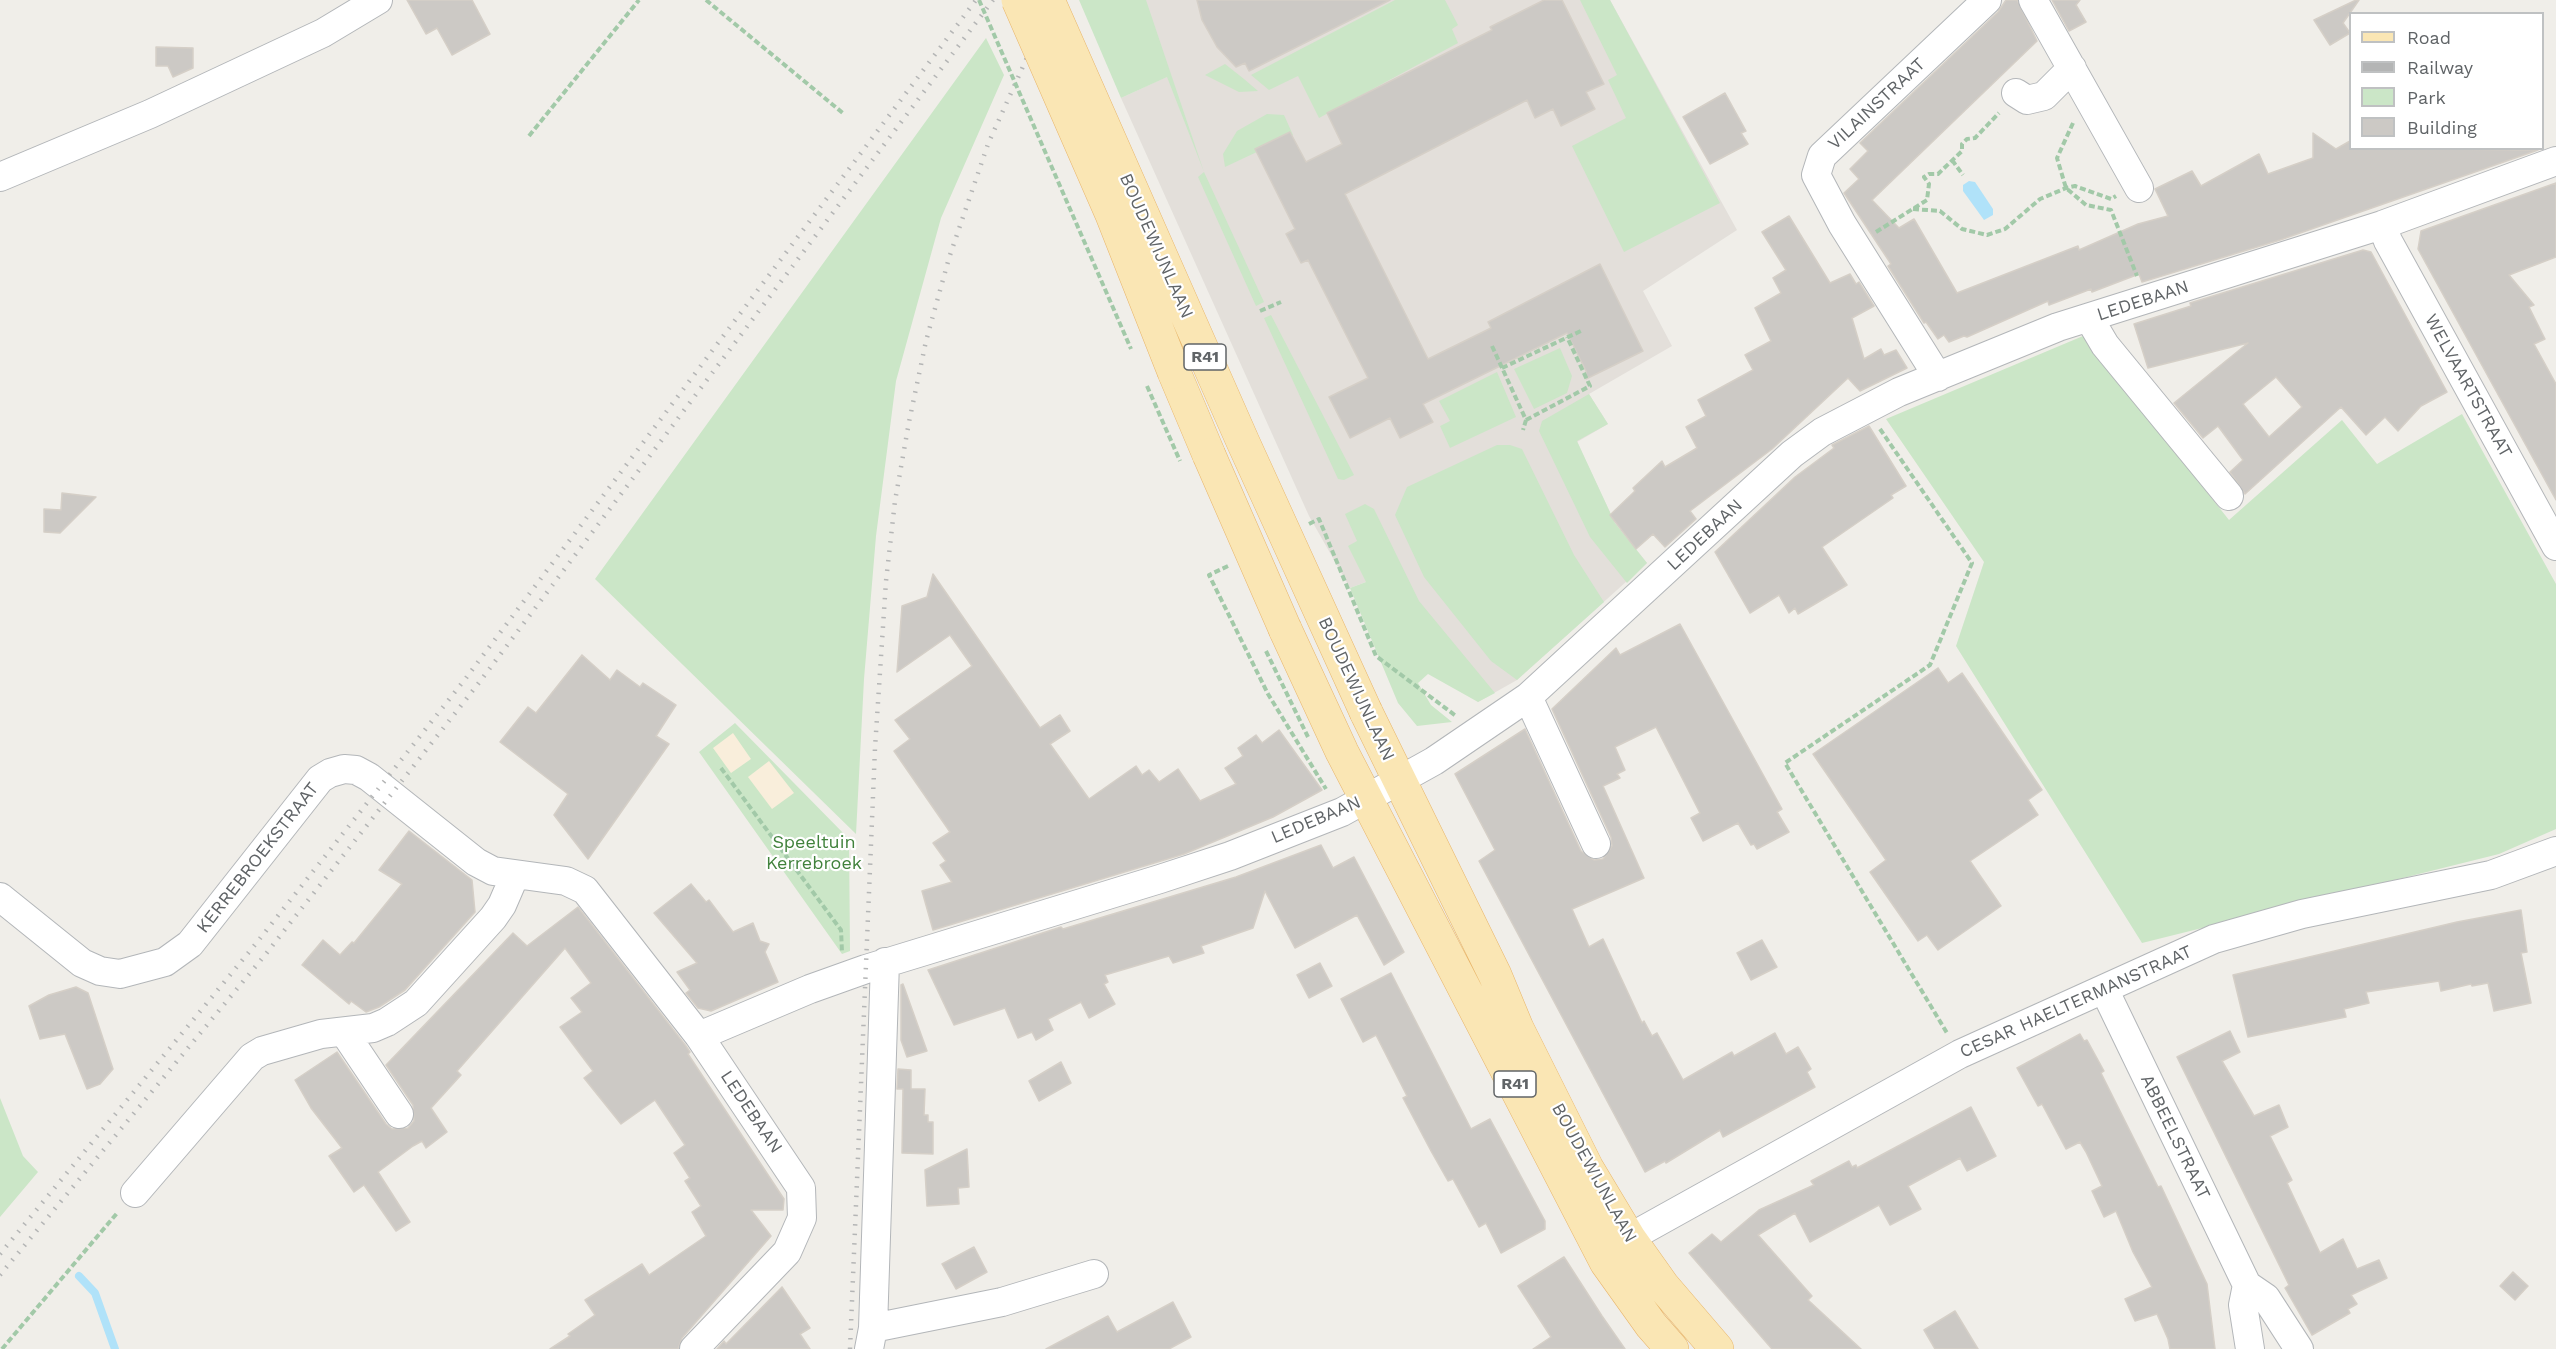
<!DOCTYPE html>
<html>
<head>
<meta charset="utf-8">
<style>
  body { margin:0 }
  #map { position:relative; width:2556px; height:1349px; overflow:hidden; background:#f0eee9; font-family:"Work Sans",sans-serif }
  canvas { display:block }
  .legend { position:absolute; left:2349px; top:12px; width:195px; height:138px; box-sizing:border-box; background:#fff; border:2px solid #bfc1c2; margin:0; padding:8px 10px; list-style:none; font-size:18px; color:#606467 }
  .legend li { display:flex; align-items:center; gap:12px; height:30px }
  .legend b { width:30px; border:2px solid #bfc1c2 }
</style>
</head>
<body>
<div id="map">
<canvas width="2556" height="1349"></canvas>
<ul class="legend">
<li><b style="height:8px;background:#fae6b4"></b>Road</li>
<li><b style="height:8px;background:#b4b5b5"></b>Railway</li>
<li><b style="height:16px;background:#cbe6c7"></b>Park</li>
<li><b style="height:16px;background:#ccc9c5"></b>Building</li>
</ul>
</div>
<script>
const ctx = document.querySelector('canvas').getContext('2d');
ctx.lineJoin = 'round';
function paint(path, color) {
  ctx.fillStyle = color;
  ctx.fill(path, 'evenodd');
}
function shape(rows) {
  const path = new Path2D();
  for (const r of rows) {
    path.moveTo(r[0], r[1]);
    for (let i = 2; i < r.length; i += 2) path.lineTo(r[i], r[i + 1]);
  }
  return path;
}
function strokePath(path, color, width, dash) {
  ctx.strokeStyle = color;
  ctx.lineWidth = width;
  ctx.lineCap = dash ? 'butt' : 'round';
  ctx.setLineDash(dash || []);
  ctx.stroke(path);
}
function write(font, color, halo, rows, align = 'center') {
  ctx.font = font + ' "Work Sans",sans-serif';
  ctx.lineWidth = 4.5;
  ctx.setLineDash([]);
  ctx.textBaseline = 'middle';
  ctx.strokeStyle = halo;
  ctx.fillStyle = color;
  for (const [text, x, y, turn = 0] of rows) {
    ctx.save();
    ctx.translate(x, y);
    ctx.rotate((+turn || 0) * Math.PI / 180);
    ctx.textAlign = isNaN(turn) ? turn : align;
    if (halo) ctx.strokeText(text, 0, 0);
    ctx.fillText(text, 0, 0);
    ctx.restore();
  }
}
paint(shape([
  [1137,0,1610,0,1737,230,1643,291,1672,346,1589,394,1608,424,1577,442,1615,523,1647,563,1517,680,1478,702,1366,582,1350,588,1309,516,1121,98,1166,77]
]), '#e3dfda');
paint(shape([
  [1079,0,1146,0,1204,172,1264,302,1256,306,1198,177,1204,172,1167,77,1121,98],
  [1395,0,1445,0,1458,25,1452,29,1458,43,1319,118,1298,76,1269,90,1251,75],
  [1580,0,1610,0,1720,203,1624,252,1572,146,1626,118,1608,80,1617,75],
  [986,38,1004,75,941,218,896,381,876,536,864,679,856,834,595,579],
  [1225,64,1244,79,1258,91,1239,92,1205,75],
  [1267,114,1284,115,1293,135,1225,167,1223,154,1237,131],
  [1271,315,1354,475,1344,480,1338,479,1264,318],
  [2083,336,2229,520,2342,420,2377,464,2462,414,2556,584,2556,829,2499,854,2142,943,1956,646,1984,562,1886,419],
  [1560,348,1572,376,1567,393,1534,409,1514,369],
  [1497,372,1516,417,1450,448,1440,426,1450,421,1439,401],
  [1589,394,1608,424,1577,441,1615,523,1647,563,1627,583,1590,537,1539,431,1542,421],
  [1497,445,1510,445,1522,449,1574,555,1604,602,1517,680,1491,661,1424,577,1395,515,1407,487],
  [1365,504,1374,509,1419,601,1495,693,1478,702,1428,674,1418,683,1431,705,1452,722,1417,726,1398,703,1350,588,1366,582,1348,546,1357,541,1345,514],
  [735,723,849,839,850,951,842,954,699,752],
  [0,1098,23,1156,38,1172,0,1217]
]), '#cbe6c7');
paint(shape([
  [733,733,751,759,731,773,713,748],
  [769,761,794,793,772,809,748,777]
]), '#f9eedb');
paint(shape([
  [1969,181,1975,182,1993,209,1993,215,1984,220,1963,191,1963,185]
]), '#b0e2f9');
strokePath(shape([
  [79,1276,95,1293,115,1349]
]), '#b0e2f9', 8);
const building = shape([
  [407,0,472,0,490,34,452,55,437,28,426,34,407,0],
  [1197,0,1390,0,1249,71,1245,63,1236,67,1217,47,1202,20,1197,0],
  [1544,0,1562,0,1604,84,1586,92,1595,109,1561,126,1553,109,1535,118,1527,100,1345,194,1428,359,1491,328,1488,322,1600,264,1643,351,1586,379,1586,371,1567,333,1423,404,1433,422,1400,438,1390,418,1350,438,1329,397,1368,378,1308,260,1301,263,1286,234,1295,229,1255,149,1290,132,1306,162,1342,144,1327,113,1492,30,1490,27,1544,0],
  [2006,0,2017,0,2037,41,1872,200,1899,228,1914,219,1957,293,2078,246,2079,250,2138,224,2168,216,2155,189,2192,171,2201,186,2259,154,2268,174,2313,158,2313,133,2336,149,2350,141,2350,148,2538,150,2280,240,2142,282,2139,274,2092,292,2091,289,2049,305,2048,301,1967,337,1964,336,1949,342,1944,335,1938,339,1926,322,1924,323,1888,266,1891,264,1844,193,1859,179,1850,169,1868,151,1860,143,1998,12,2006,0],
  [2052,0,2080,0,2076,5,2086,22,2069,31,2052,0],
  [2356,0,2359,0,2343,23,2350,33,2330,45,2314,20,2356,0],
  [156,47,193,48,193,68,173,77,168,66,156,66,156,47],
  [1725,93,1746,131,1741,133,1748,144,1710,164,1683,117,1725,93],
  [2556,183,2556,257,2509,275,2534,305,2529,307,2545,339,2534,344,2556,384,2556,500,2418,249,2421,231,2556,183],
  [1789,216,1830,283,1850,274,1856,284,1859,282,1874,306,1852,318,1864,359,1881,349,1884,355,1896,350,1907,368,1860,391,1848,378,1772,449,1690,511,1696,519,1665,547,1653,534,1636,549,1610,515,1635,491,1633,488,1662,461,1665,467,1697,448,1686,427,1706,416,1698,400,1753,370,1745,355,1771,341,1755,308,1781,293,1773,278,1786,270,1762,232,1789,216],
  [2363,250,2371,252,2447,392,2421,406,2398,431,2385,417,2366,435,2341,407,2245,494,2230,472,2243,460,2218,426,2203,438,2174,403,2248,343,2148,368,2134,324,2191,306,2190,303,2363,250],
  [2276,377,2302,407,2269,437,2243,404,2276,377],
  [1869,426,1906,486,1891,495,1893,498,1822,547,1847,585,1798,614,1795,608,1789,613,1779,595,1750,613,1715,552,1795,477,1834,448,1832,445,1869,426],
  [62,493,96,497,60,533,44,532,44,509,61,510,62,493],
  [933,574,1040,728,1060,715,1070,731,1050,744,1089,799,1136,766,1142,775,1149,770,1159,782,1178,769,1200,801,1236,784,1225,768,1243,756,1238,748,1256,735,1262,743,1279,730,1322,790,1273,817,1184,854,933,930,922,891,952,882,940,865,946,861,933,843,950,832,894,751,910,739,895,720,972,666,950,635,897,672,902,606,927,597,933,574],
  [1680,624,1782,809,1777,812,1789,832,1757,849,1754,844,1751,845,1738,823,1703,841,1691,818,1700,813,1656,727,1615,747,1625,770,1617,774,1620,778,1603,786,1644,878,1572,909,1589,947,1603,939,1642,1023,1644,1021,1652,1036,1657,1033,1683,1080,1732,1052,1734,1056,1775,1033,1786,1054,1798,1047,1811,1069,1807,1072,1815,1087,1723,1137,1720,1130,1666,1163,1665,1161,1645,1172,1479,861,1495,850,1455,774,1525,729,1581,851,1594,860,1603,859,1612,846,1611,837,1552,709,1616,648,1620,655,1680,624],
  [582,655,610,680,617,670,640,687,643,683,676,705,656,736,669,744,588,859,554,815,568,794,500,742,528,707,536,713,582,655],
  [1938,668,1948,683,1962,673,2042,790,2028,800,2038,815,1970,861,2001,906,1938,950,1927,935,1918,941,1870,872,1886,860,1813,754,1938,668],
  [409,831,472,880,475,912,405,990,379,1007,366,1012,351,1001,349,1004,302,965,323,940,340,955,352,942,354,943,402,884,379,870,409,831],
  [1321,845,1333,868,1354,857,1404,952,1384,965,1357,915,1295,948,1265,891,1253,928,1201,946,1204,953,1173,963,1169,956,1105,975,1108,982,1104,984,1115,1004,1089,1018,1081,1002,1048,1019,1053,1030,1036,1040,1032,1032,1018,1038,1005,1008,954,1025,928,970,1061,927,1063,929,1236,877,1321,845],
  [691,884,706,902,709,900,733,932,753,923,760,941,769,944,765,952,778,982,711,1011,698,1008,686,993,690,990,677,972,697,963,654,913,691,884],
  [578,907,686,1046,690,1052,688,1054,784,1199,783,1210,751,1210,771,1236,682,1338,678,1349,550,1349,570,1336,568,1334,595,1315,585,1300,642,1264,649,1275,706,1236,692,1212,701,1206,685,1181,690,1178,674,1153,685,1145,655,1100,621,1124,584,1078,593,1071,560,1027,582,1012,571,998,591,983,565,948,457,1071,461,1075,431,1108,447,1132,426,1148,422,1141,413,1146,378,1172,410,1222,396,1231,364,1185,354,1192,329,1156,342,1148,311,1108,295,1080,337,1052,386,1124,392,1129,408,1128,414,1121,413,1105,386,1065,513,933,527,946,578,907],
  [2521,910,2527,952,2521,953,2531,1003,2494,1011,2488,983,2472,986,2471,984,2441,991,2439,981,2366,992,2369,1003,2344,1009,2346,1017,2248,1037,2233,975,2457,922,2521,910],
  [1762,940,1777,967,1751,980,1737,953,1762,940],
  [1320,963,1332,986,1309,998,1297,975,1320,963],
  [1391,973,1471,1129,1490,1119,1545,1221,1545,1229,1501,1253,1486,1223,1479,1227,1453,1179,1448,1181,1431,1151,1403,1098,1407,1096,1376,1035,1363,1042,1341,999,1391,973],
  [903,984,927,1051,907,1057,901,1040,901,985,903,984],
  [76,987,88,993,113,1069,100,1084,87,1089,65,1034,40,1039,29,1006,49,995,76,987],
  [2230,1031,2240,1052,2222,1061,2254,1116,2279,1105,2288,1127,2270,1136,2292,1180,2287,1183,2320,1253,2343,1239,2357,1269,2379,1260,2387,1278,2351,1295,2357,1304,2348,1309,2350,1313,2312,1335,2285,1288,2289,1285,2177,1057,2230,1031],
  [2080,1034,2084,1041,2087,1040,2104,1071,2101,1073,2158,1187,2161,1186,2207,1284,2215,1349,2170,1349,2168,1339,2157,1314,2135,1321,2125,1299,2152,1287,2133,1252,2116,1211,2104,1217,2092,1191,2102,1186,2086,1152,2080,1142,2066,1149,2042,1104,2038,1106,2017,1068,2080,1034],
  [1061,1062,1071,1083,1039,1101,1029,1081,1061,1062],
  [898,1069,911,1070,911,1089,925,1089,924,1115,928,1115,928,1122,933,1122,933,1154,902,1153,903,1089,897,1089,898,1069],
  [1971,1107,1996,1156,1967,1171,1960,1158,1908,1186,1921,1209,1890,1225,1879,1205,1810,1242,1795,1213,1758,1235,1812,1296,1808,1300,1861,1349,1772,1349,1689,1253,1712,1234,1721,1242,1759,1210,1814,1185,1811,1181,1849,1161,1852,1167,1856,1165,1857,1168,1971,1107],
  [967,1149,969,1187,958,1188,959,1204,927,1206,925,1170,967,1149],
  [974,1247,987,1272,956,1289,942,1264,974,1247],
  [1564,1257,1602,1316,1625,1349,1533,1349,1551,1337,1518,1286,1564,1257],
  [2513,1272,2528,1286,2515,1300,2500,1286,2513,1272],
  [782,1287,810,1328,800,1334,810,1349,717,1349,724,1341,726,1344,782,1287],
  [1173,1302,1191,1337,1169,1349,1046,1349,1108,1316,1117,1332,1173,1302],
  [1955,1311,1978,1349,1935,1349,1924,1330,1955,1311]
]);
paint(building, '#ccc9c5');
strokePath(building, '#d5cfc7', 1.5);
const minor = shape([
  [2033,0,2139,188],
  [2016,93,2027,100,2044,96,2072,68],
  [0,177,150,114,323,33,378,0],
  [2382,225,2388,241,2556,546],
  [2089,318,2105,345,2229,496],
  [1938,377,1842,224,1816,175,1822,156,1987,0],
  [1528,697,1596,844],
  [0,897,82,963,100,971,120,974,165,962,190,944,320,779,330,773,344,769,356,770,369,777,476,862,493,871,566,881,585,890,699,1036,801,1188,802,1218,787,1252,694,1349],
  [2104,989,2247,1285,2266,1298,2299,1349],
  [344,1032,399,1114],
  [699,1036,810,989,866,969,1160,879,1230,856,1342,812,1434,761,1528,697,1792,454,1822,432,1899,392,2058,327,2382,225,2556,161],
  [135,1193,252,1057,262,1051,321,1034,373,1028,387,1022,416,1003,493,918,502,905,515,875],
  [1629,1238,1960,1054,2214,939,2302,914,2491,875,2556,851],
  [2247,1285,2243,1305,2250,1349],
  [873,1328,1002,1302,1094,1274],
  [869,1349,873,1328,885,962]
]);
const major = shape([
  [1174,372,1209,455],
  [1285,629,1342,752,1606,1262,1651,1325,1672,1349],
  [1366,712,1495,975,1517,1028,1587,1168,1629,1238,1663,1286,1717,1349]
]);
strokePath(minor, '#b3b6b9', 30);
strokePath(major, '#e8b56a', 34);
strokePath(shape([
  [706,0,844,114],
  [2073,123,2057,158,2066,188,2086,205,2111,210,2137,276],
  [529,136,639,0],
  [1952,160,1963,175],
  [1913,209,1940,211,1962,229,1987,235,2005,229,2040,199,2066,188,2075,186,2111,199,2116,196],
  [1876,232,1927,200,1929,184,1924,177,1929,174,1938,174,1962,151,1962,144,1967,139,1975,138,1999,113],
  [1260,311,1281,302],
  [1492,346,1526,420,1523,430],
  [1502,368,1583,330],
  [1526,420,1590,386,1567,337],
  [1880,429,1972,563,1930,665,1785,763,1947,1033],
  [1309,524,1319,519,1376,656,1456,716],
  [1228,566,1209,575,1268,694,1326,789],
  [721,768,841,930,842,952],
  [2,1349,118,1212]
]), '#a2c9a8', 4, [6, 3]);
strokePath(minor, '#fff', 28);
strokePath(major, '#fae6b4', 33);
strokePath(shape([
  [0,1254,254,946,466,678,976,0],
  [0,1275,265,955,478,684,993,0],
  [850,1349,875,748,886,581,895,501,909,422,926,341,949,258,988,144,1053,0]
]), '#b4b5b5', 4.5, [1.5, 8]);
const majorBridge = shape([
  [1018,0,1112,215,1174,372],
  [1048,0,1243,442,1366,712],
  [1209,455,1285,629]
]);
strokePath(majorBridge, '#e8b56a', 34, []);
strokePath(shape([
  [979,0,1131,349],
  [1147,386,1180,461],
  [1266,651,1308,737]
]), '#a2c9a8', 4, [6, 3]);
strokePath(majorBridge, '#fae6b4', 33);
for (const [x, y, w] of [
  [1205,357,42],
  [1515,1084,42]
]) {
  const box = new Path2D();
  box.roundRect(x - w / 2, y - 13, w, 26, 4.5);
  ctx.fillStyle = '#fff';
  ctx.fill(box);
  strokePath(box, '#606467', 1.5);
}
write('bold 16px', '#606467', null, [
  ["R41",1205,357],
  ["R41",1515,1084]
]);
write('18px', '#606467', '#fff', [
  ["VILAINSTRAAT",1877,104,-43],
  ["BOUDEWIJNLAAN",1156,246,66],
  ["LEDEBAAN",2143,301,-18],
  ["WELVAARTSTRAAT",2468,386,61],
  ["LEDEBAAN",1705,535,-43],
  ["BOUDEWIJNLAAN",1356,689,65],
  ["LEDEBAAN",1316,820,-23],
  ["KERREBROEKSTRAAT",258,858,-52],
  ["CESAR HAELTERMANSTRAAT",2076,1002,-24],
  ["LEDEBAAN",751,1112,56],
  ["ABBEELSTRAAT",2175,1137,64],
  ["BOUDEWIJNLAAN",1594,1173,61]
]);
write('18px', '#41823c', '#fff', [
  ["Speeltuin",814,843],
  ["Kerrebroek",814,864]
]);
</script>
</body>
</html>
